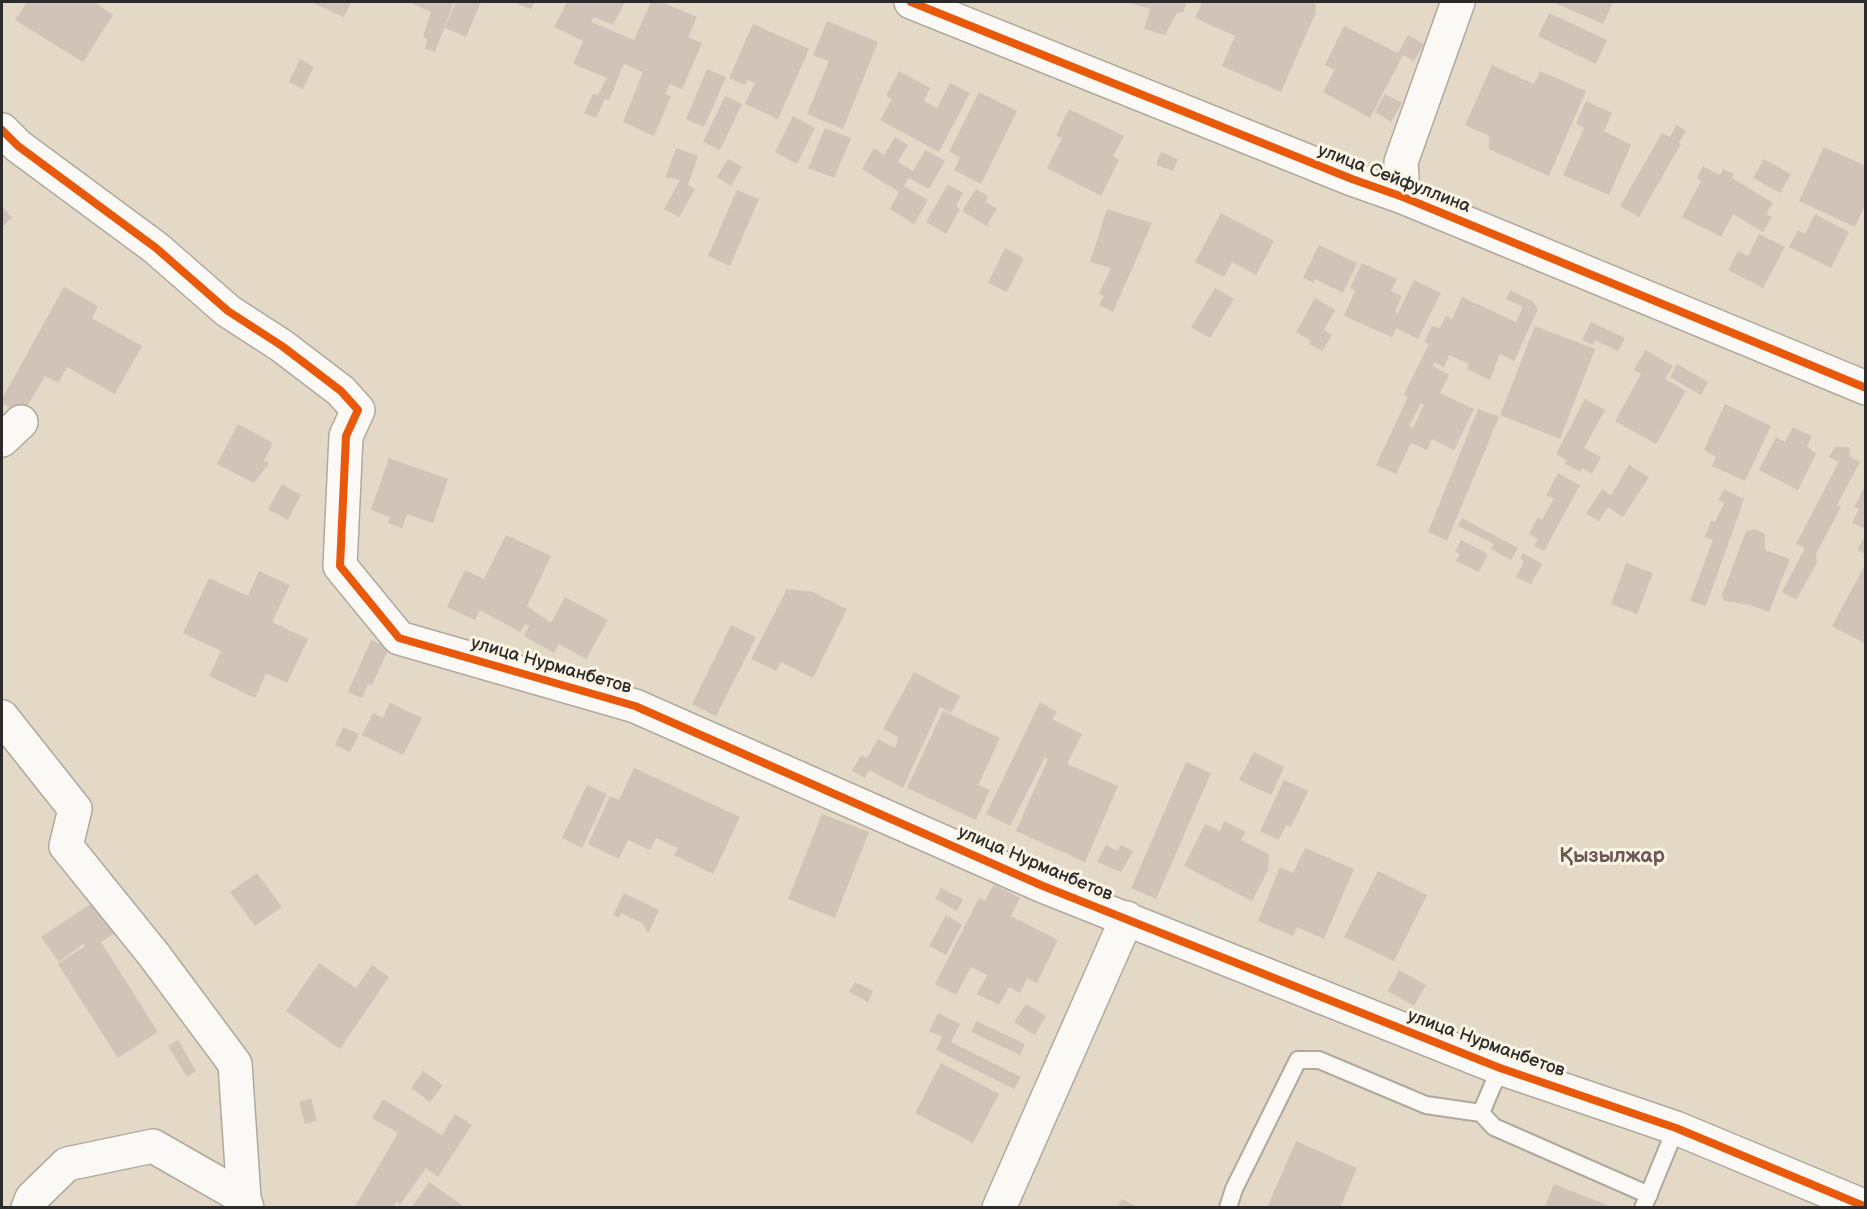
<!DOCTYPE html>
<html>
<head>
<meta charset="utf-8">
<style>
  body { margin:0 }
  #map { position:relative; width:1867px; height:1209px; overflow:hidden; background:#e3d9c6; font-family:"Balsamiq Sans",sans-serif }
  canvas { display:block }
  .frame { position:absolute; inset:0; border:3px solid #2b2b2b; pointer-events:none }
</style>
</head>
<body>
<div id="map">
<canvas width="1867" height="1209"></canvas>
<div class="frame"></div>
</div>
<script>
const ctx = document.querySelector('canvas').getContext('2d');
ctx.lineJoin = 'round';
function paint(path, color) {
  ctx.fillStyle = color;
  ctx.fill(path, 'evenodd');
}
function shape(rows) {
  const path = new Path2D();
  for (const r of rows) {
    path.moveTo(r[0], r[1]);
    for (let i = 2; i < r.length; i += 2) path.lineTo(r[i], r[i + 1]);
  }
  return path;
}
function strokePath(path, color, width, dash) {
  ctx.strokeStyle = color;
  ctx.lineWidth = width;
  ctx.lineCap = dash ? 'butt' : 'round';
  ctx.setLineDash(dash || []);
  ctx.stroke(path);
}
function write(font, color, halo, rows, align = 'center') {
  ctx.font = font + ' "Balsamiq Sans",sans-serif';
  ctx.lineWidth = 6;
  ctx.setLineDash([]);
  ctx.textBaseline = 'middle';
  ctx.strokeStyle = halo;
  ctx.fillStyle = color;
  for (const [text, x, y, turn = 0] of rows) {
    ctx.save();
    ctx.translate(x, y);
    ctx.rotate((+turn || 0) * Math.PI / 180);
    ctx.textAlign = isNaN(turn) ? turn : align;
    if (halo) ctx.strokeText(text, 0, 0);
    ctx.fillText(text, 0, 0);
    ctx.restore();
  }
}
paint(shape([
  [27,2,94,2,113,15,83,62,15,20],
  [311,2,351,2,344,17],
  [409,2,454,2,435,52,425,49,427,40,423,36,431,12],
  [456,2,481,2,466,37,445,28],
  [513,2,535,2,531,9],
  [567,2,625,2,613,25,594,17,591,22,634,40,651,2,661,2,697,17,688,37,702,43,682,89,670,84,665,94,671,96,654,136,623,122,643,72,624,64,609,100,605,99,596,118,584,113,593,94,598,95,607,78,573,64,583,41,554,27],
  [1127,2,1187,2,1183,12,1177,13,1165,35,1144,29,1150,9],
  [1202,2,1315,2,1316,12,1281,92,1222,66,1235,36,1195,18],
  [1553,2,1613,2,1603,24],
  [1549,13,1607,40,1596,64,1538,36],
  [827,21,878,42,843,129,807,114,829,61,813,55],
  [753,24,809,49,778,119,745,104,755,83,747,80,745,85,729,78],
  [1344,26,1398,53,1408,35,1424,44,1414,61,1403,55,1370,118,1323,92,1335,70,1325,65],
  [300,59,314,67,303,89,289,82],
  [1492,65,1534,84,1540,71,1586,91,1549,176,1489,149,1489,136,1465,125],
  [707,69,726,77,704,127,686,119],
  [899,71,930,88,924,101,937,108,950,83,970,93,939,152,880,120,892,99,886,96],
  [979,92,1017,111,981,184,954,170,960,157,949,152],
  [1385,94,1402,103,1391,122,1375,112],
  [725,96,742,104,720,150,703,142],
  [1586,101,1612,113,1604,131,1631,145,1609,195,1563,175,1584,128,1576,124],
  [1069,109,1124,136,1113,156,1119,160,1101,196,1047,168,1062,138,1056,135],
  [793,116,815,128,797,164,775,152],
  [1676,125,1686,131,1679,142,1681,144,1639,217,1620,206,1662,133,1670,137],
  [825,128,851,138,834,178,808,168],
  [895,137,908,145,898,162,913,171,925,150,945,161,929,189,909,178,904,186,928,200,914,224,890,209,899,192,862,169,874,148,884,155],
  [1824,147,1866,166,1866,203,1855,227,1799,201],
  [676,148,698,156,688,185,695,189,679,217,664,209,680,180,666,177],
  [1161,152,1178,159,1173,171,1156,165],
  [728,159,742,167,731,186,717,177],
  [1764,159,1791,174,1780,193,1753,178],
  [1703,166,1720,175,1723,169,1734,174,1732,178,1773,203,1766,214,1772,217,1763,232,1733,214,1721,237,1682,217,1701,181,1697,178],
  [948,184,963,193,956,206,960,209,946,234,926,222],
  [976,189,988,196,985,202,997,208,987,226,962,211],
  [737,190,759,199,730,266,708,256],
  [2,206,12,218,2,227],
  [1107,209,1152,223,1113,312,1099,305,1104,296,1099,294,1111,268,1090,262],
  [1221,213,1274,241,1256,275,1232,262,1224,277,1195,262],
  [1815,214,1849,232,1831,268,1789,247,1798,230,1805,234],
  [1759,234,1785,247,1763,288,1728,270,1738,251,1748,256],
  [1319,245,1357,263,1343,293,1315,279,1313,283,1303,278],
  [1005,248,1024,258,1007,292,988,283],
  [1362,263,1397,279,1391,291,1402,296,1395,312,1398,313,1414,280,1441,293,1418,339,1396,328,1392,337,1344,316,1355,291,1350,288],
  [64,287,98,306,92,318,142,346,115,394,67,367,58,383,45,376,22,415,2,403,2,399],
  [1215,288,1234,299,1210,338,1191,327],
  [1510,290,1532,301,1538,309,1514,361,1500,354,1490,380,1467,369,1469,364,1449,355,1444,367,1434,362,1433,366,1449,375,1440,393,1474,409,1454,450,1432,439,1427,450,1411,443,1396,474,1376,465,1408,397,1404,394,1429,344,1424,342,1432,326,1440,328,1446,316,1452,319,1462,297,1516,322,1523,307,1506,299],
  [1421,403,1424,405,1413,428,1409,426],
  [1315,298,1335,310,1324,330,1332,335,1322,351,1309,344,1311,341,1296,332],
  [1591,322,1625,338,1618,351,1595,340,1593,345,1582,340],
  [1535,326,1595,349,1560,439,1500,415],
  [1645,350,1673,366,1665,379,1686,391,1656,444,1615,421,1641,374,1634,370],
  [1677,364,1708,382,1701,395,1670,377],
  [1585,399,1605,410,1584,448,1601,457,1592,474,1582,468,1580,472,1565,464,1567,460,1556,454],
  [1725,404,1771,426,1745,481,1712,466,1716,457,1704,450],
  [1478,409,1499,417,1447,541,1428,532],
  [238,424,273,443,264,461,269,463,254,483,217,464],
  [1793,427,1812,436,1807,446,1816,454,1798,490,1759,470,1776,437,1785,442],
  [1835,447,1850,447,1849,456,1860,462,1837,505,1841,507,1816,554,1817,563,1796,600,1782,592,1805,548,1796,544,1839,462,1829,457],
  [389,458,448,479,433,523,407,514,402,528,388,523,390,517,371,510],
  [1629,465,1649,477,1623,517,1608,507,1599,521,1586,514,1602,489,1611,495],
  [1558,473,1580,485,1544,551,1534,546,1538,539,1529,534,1538,517,1542,520,1554,498,1546,496],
  [282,484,301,495,288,520,268,509],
  [1866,484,1866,529,1852,523,1859,509,1854,507],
  [1724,489,1744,499,1706,606,1690,601,1713,540,1705,537,1711,521,1715,522,1724,503,1718,500],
  [1462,518,1518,548,1511,560,1491,549,1494,544,1458,526],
  [1756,529,1765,534,1765,550,1790,559,1769,612,1750,605,1724,601,1722,595,1746,531],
  [1866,534,1866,554,1857,550],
  [506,535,551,556,527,606,551,623,565,597,608,620,586,659,559,644,554,653,524,636,529,626,525,624,520,632,480,610,475,620,447,607,465,570,484,579],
  [1461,540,1488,554,1479,572,1456,561,1460,554,1455,552],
  [1523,553,1542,564,1531,584,1516,577,1524,561,1520,558],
  [1626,563,1653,573,1637,614,1611,604],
  [1864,567,1866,568,1866,644,1832,626],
  [259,571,290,585,272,622,308,639,287,683,266,673,255,698,209,676,221,651,183,633,209,578,248,596],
  [787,589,813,592,847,609,813,678,781,662,776,671,751,659],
  [731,625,756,637,716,716,692,704],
  [371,640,389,648,372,685,368,684,362,698,348,692],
  [914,672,960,696,951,713,940,707,903,788,869,770,865,778,852,771,861,755,867,758,878,739,895,748,898,737,883,729],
  [1040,702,1057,712,1052,719,1082,734,1067,764,1118,786,1085,862,1016,831,1048,759,1045,757,1010,826,986,814],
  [390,703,422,718,403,755,362,735,373,713,383,718],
  [943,711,1000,738,978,785,990,790,976,820,907,788],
  [343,727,359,734,350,752,335,745],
  [1254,752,1284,767,1271,795,1239,780],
  [1186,762,1211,773,1156,899,1131,888],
  [634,768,740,817,713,874,674,855,678,848,656,838,650,850,628,840,619,859,588,844,610,796,619,800],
  [1284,780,1308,791,1291,827,1286,825,1279,840,1260,831],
  [587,785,607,794,582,848,562,838],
  [822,814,869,832,835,918,788,899],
  [1224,821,1246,832,1241,840,1269,854,1268,870,1252,901,1184,866,1205,824,1220,831],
  [1106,845,1117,851,1121,845,1133,851,1121,872,1097,862],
  [1305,848,1354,869,1324,939,1297,927,1293,936,1258,921,1280,867,1293,873],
  [1378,871,1427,895,1394,961,1344,937],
  [257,873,282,907,255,926,230,892],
  [994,884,1020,898,1011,916,1058,940,1037,983,1027,978,1020,993,1009,987,999,1005,977,994,987,975,971,967,956,995,935,984,979,898,985,901],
  [941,888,963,899,957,911,935,899],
  [624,893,659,910,648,933,642,923,621,913,619,918,613,915],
  [95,901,115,933,101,942,158,1032,118,1058,58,964,85,946,83,944,59,962,41,937],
  [946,915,962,925,946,955,929,946],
  [319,963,356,988,372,965,389,977,340,1049,286,1011],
  [1399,970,1426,985,1414,1006,1388,991],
  [855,982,873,991,868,1002,849,992],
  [1026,1004,1046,1016,1035,1035,1014,1022],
  [938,1013,960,1024,951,1042,1021,1077,1014,1089,936,1050,942,1037,929,1031],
  [976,1021,1025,1044,1020,1055,971,1032],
  [178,1040,196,1071,187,1077,168,1046],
  [941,1063,999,1094,973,1143,915,1113],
  [423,1071,443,1085,430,1102,411,1088],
  [311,1098,317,1121,305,1124,299,1102],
  [383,1099,442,1135,455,1114,472,1125,438,1177,426,1168,400,1205,397,1201,393,1208,354,1208,398,1133,372,1118],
  [1296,1141,1357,1168,1340,1208,1267,1208],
  [429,1182,463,1206,464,1208,411,1208],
  [1554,1184,1612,1207,1612,1208,1544,1208],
  [1122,1199,1135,1206,1134,1208,1117,1208]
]), '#d2c3b9');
const service = shape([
  [1481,1113,1494,1127,1649,1195],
  [1228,1208,1234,1189,1298,1060,1319,1060,1426,1105,1481,1113,1500,1068],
  [1643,1208,1676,1128]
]);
const minor = shape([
  [2,130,18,146,156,248,228,311,282,346,341,391,358,410,346,436,340,566,399,638,635,706,1043,886,1500,1068,1676,1128,1866,1207],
  [1403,197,1401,162,1458,2],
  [2,440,21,422],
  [2,717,75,809,66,846,154,955,235,1064,244,1198,247,1208],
  [28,1208,32,1198,67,1164,153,1146,244,1198],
  [999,1208,1127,918]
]);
const tertiary = shape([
  [911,2,1352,179,1403,197,1866,388]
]);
strokePath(service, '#afa99d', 20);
strokePath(minor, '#afa99d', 36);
strokePath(tertiary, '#afa99d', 36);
strokePath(service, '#fbf9f6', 16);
strokePath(minor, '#fbf9f6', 33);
strokePath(tertiary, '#fbf9f6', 33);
strokePath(shape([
  [911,2,1352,179,1403,197,1866,388],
  [2,130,18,146,156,248,228,311,282,346,341,391,358,410,346,436,340,566,399,638,635,706,1043,886,1500,1068,1676,1128,1866,1207]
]), '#e8590c', 8);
write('18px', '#2b2b2b', '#fcf5e5', [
  ["улица Сейфуллина",1394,179,21],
  ["улица Нурманбетов",551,666,16],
  ["улица Нурманбетов",1035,864,23],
  ["улица Нурманбетов",1486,1044,20]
]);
write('bold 21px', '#6c5855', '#fcf5e5', [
  ["Қызылжар",1612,857]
]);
</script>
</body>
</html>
